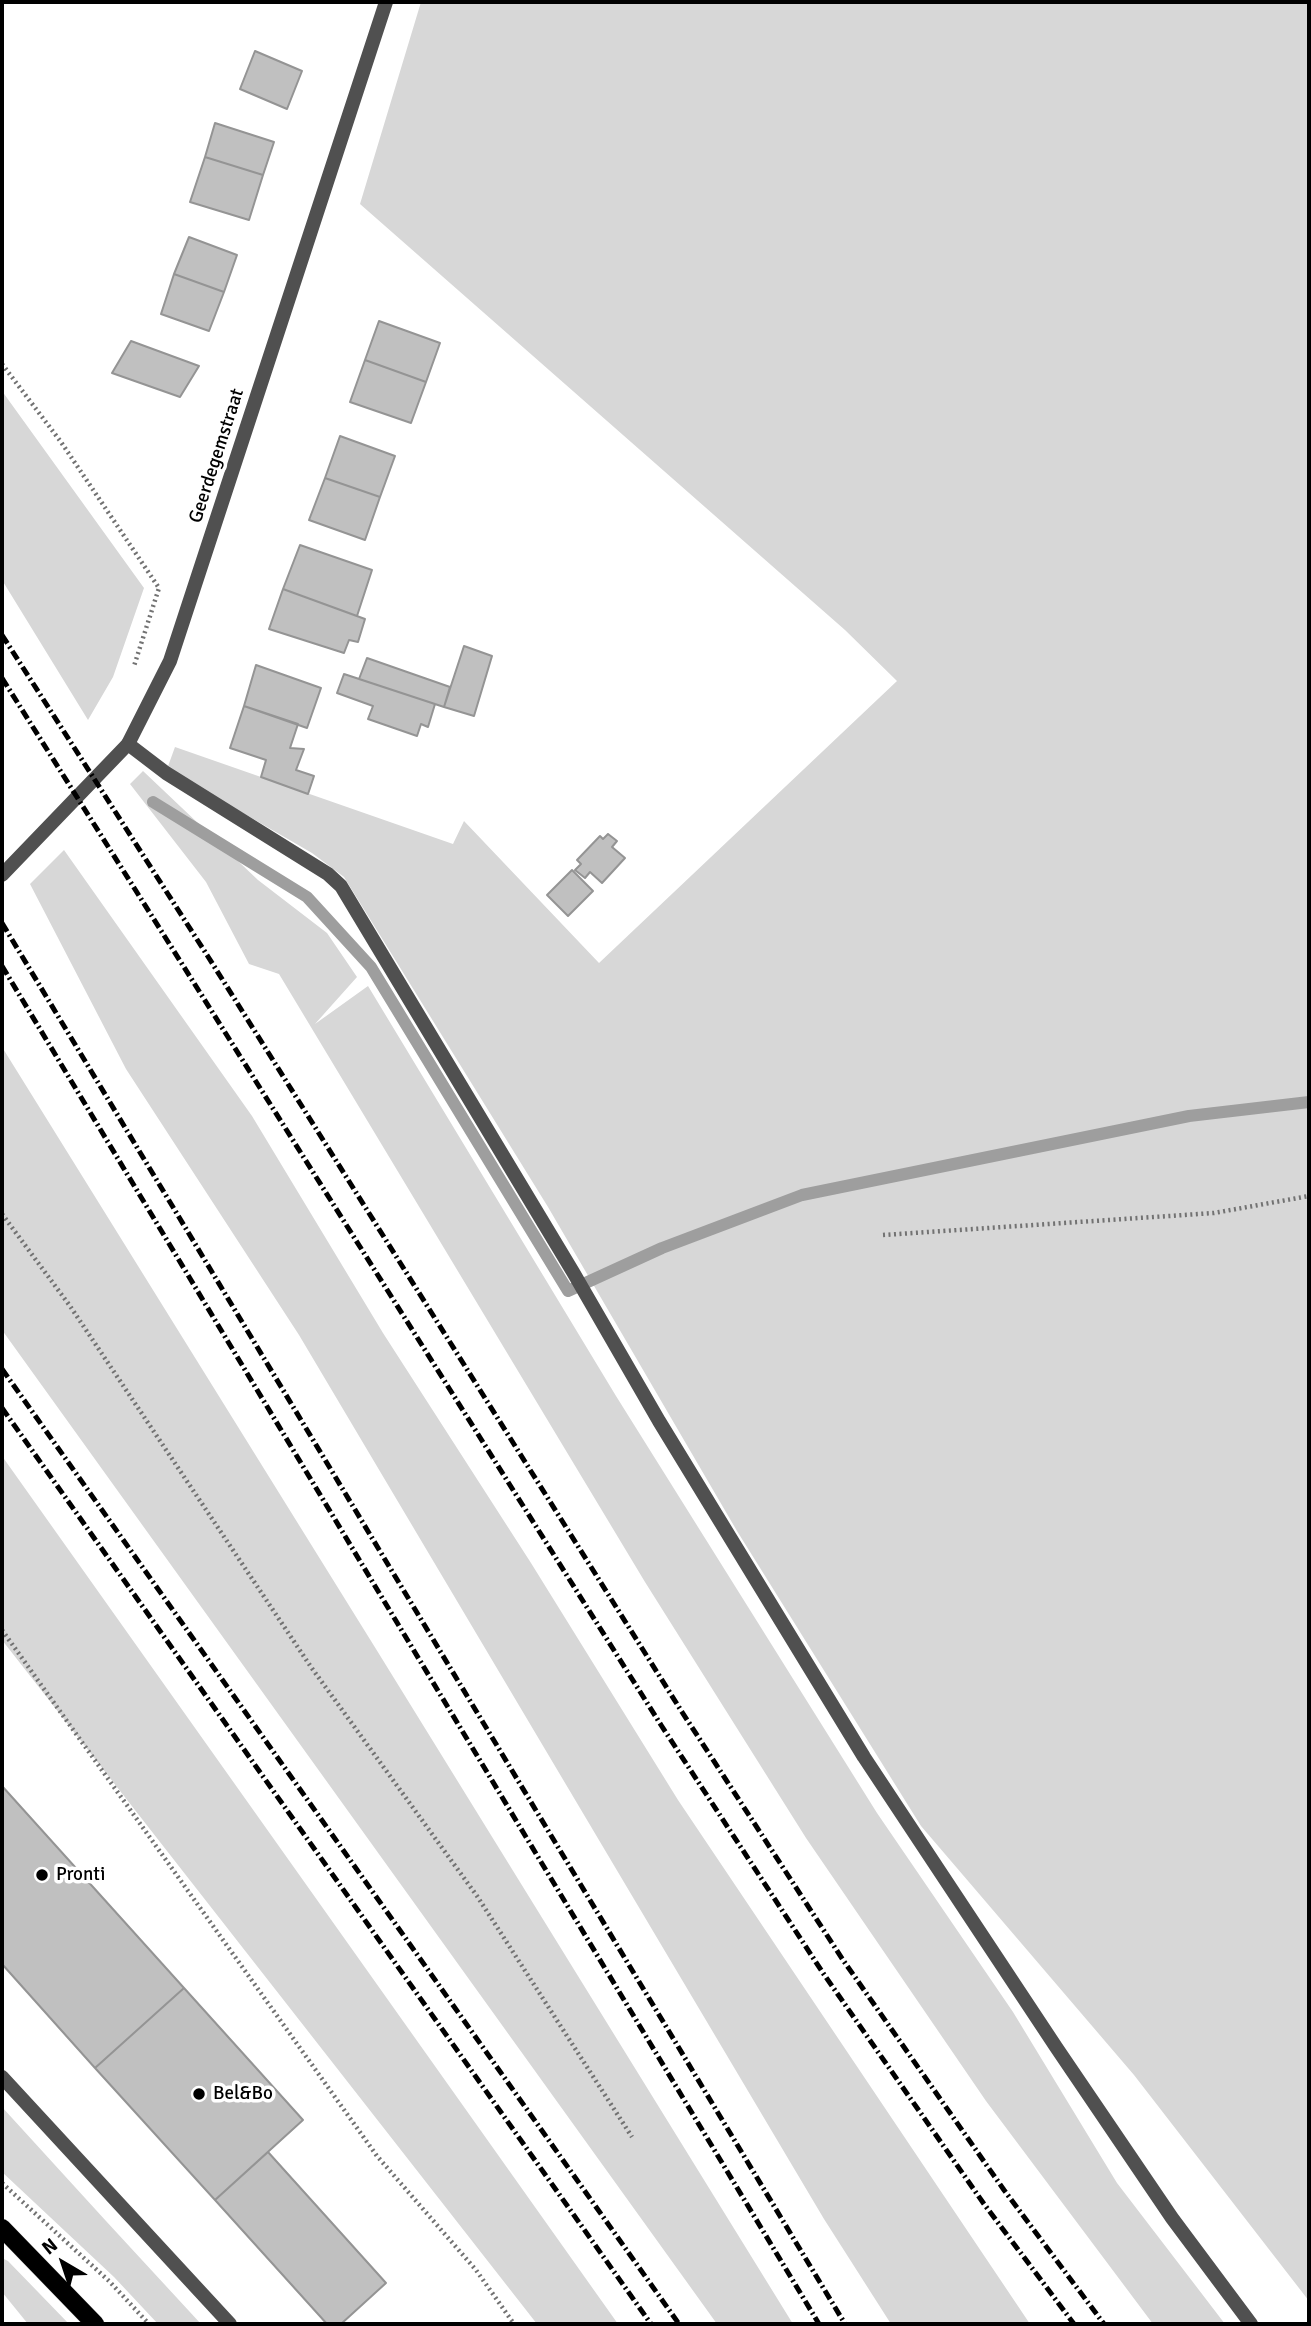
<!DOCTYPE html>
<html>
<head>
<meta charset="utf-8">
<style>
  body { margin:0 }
  #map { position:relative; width:1311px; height:2326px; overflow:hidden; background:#fff; font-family:Signika,sans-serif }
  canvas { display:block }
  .frame { position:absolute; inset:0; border:4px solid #000; pointer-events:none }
  .north { position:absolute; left:28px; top:2228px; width:70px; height:70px; -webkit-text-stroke:5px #fff; paint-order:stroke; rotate:321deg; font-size:19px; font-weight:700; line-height:28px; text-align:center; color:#000 }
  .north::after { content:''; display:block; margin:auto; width:24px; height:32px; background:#000; clip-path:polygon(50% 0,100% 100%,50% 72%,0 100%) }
</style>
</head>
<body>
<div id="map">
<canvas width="1311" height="2326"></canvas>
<div class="frame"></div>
<div class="north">N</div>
</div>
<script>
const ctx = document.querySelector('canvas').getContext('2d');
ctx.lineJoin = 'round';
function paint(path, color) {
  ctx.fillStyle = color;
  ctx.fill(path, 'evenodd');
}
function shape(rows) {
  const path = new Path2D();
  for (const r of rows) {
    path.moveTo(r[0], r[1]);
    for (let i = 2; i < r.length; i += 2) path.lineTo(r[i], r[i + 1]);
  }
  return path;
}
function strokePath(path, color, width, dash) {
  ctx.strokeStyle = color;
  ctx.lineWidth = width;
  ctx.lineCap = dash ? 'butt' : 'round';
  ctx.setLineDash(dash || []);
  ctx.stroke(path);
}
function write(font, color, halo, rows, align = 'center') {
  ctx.font = font + ' Signika,sans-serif';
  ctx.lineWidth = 7;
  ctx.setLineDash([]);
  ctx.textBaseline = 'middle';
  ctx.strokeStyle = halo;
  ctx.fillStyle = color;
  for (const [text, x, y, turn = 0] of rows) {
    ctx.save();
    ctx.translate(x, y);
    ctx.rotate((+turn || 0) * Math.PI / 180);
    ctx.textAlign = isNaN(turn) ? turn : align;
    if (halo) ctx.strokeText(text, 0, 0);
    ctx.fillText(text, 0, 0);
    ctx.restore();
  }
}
paint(shape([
  [421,2,1309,2,1309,2301,1134,2075,921,1826,737,1531,548,1207,344,877,312,853,167,769,175,747,453,844,464,821,599,963,897,681,845,630,360,204],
  [2,391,144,588,113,677,88,720,2,580],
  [143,771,258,880,327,933,357,977,315,1024,368,986,616,1396,877,1813,1013,2012,1117,2183,1225,2324,1153,2324,986,2101,806,1838,645,1582,279,974,249,964,206,882,130,784],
  [64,850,252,1116,383,1333,531,1563,678,1800,1030,2324,891,2324,824,2219,299,1335,126,1069,30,884],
  [2,1047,376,1649,793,2324,717,2324,2,1330],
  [2,1456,618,2324,537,2324,2,1640],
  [2,2107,106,2221,201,2324,158,2324,114,2277,2,2172],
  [2,2258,8,2261,69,2324,28,2324,2,2292]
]), '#d7d7d7');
strokePath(shape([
  [153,802,307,897,371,967,568,1291,662,1248,802,1195,1189,1116,1309,1102]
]), '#9e9e9e', 12);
const building = shape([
  [255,51,302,71,287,109,240,89,255,51],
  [215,123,274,142,263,175,205,157,215,123],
  [205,157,263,175,249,220,190,202,205,157],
  [189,237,237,255,224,292,174,274,189,237],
  [174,274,224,292,209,331,161,314,174,274],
  [379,321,440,343,426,382,365,360,379,321],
  [131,341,199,366,180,397,112,373,131,341],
  [365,360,426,382,411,423,350,402,365,360],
  [340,436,395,456,380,497,325,478,340,436],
  [325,478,380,497,365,540,309,520,325,478],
  [300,545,372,570,357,616,283,589,300,545],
  [283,589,365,619,358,642,349,640,344,653,269,629,283,589],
  [464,646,492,656,474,716,444,707,464,646],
  [367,658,450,687,444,707,359,679,367,658],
  [256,665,321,688,307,728,244,706,256,665],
  [344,674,435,704,428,727,421,724,417,736,368,719,373,706,337,693,344,674],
  [244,706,298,724,290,748,304,749,296,770,314,776,308,794,261,777,266,760,230,748,244,706],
  [608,834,617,841,612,847,625,858,602,883,590,872,585,878,575,870,581,864,577,860,600,836,603,839,608,834],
  [572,870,593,891,568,916,547,895,572,870],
  [2,1786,184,1988,95,2068,2,1964,2,1786],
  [184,1988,303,2120,215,2200,95,2068,184,1988],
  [268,2152,386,2283,341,2324,327,2324,215,2200,268,2152]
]);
paint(building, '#c0c0c0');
strokePath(building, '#949494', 2);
const primary = shape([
  [2,2228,95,2324]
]);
strokePath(primary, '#dbdbdb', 19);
strokePath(shape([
  [2,364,61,442,159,588,134,666],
  [2,1214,70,1306,311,1667,477,1896,632,2137],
  [883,1235,1214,1213,1309,1196],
  [2,1630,377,2156,476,2270,514,2324],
  [2,2183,109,2281,149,2324]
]), '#727272', 4.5, [2, 3.5]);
strokePath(shape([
  [128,744,166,773,328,874,341,886,573,1272,659,1421,864,1757,1056,2047,1172,2218,1251,2324],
  [2,2077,230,2324]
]), '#505050', 14);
strokePath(shape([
  [2,875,128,744,170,661,386,2]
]), '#505050', 14);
strokePath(primary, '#000', 18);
strokePath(shape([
  [2,635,207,955,682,1712,843,1960,1004,2190,1104,2324],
  [2,678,661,1725,823,1973,984,2204,1074,2324],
  [2,923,845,2324],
  [2,966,819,2324],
  [2,1369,679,2324],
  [2,1408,651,2324]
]), '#000', 5, [10, 3.5, 2, 3.5]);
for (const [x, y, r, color] of [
  [42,1875,7,"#000"],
  [199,2094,7,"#000"]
]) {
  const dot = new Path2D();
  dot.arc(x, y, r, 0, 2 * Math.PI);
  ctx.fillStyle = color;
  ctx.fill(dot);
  strokePath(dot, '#fff', 2.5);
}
write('19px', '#000', '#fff', [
  ["Geerdegemstraat",217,456,-72]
]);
write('19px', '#000', '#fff', [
  ["Pronti",56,1875],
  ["Bel&Bo",213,2094]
], 'left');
</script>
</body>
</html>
